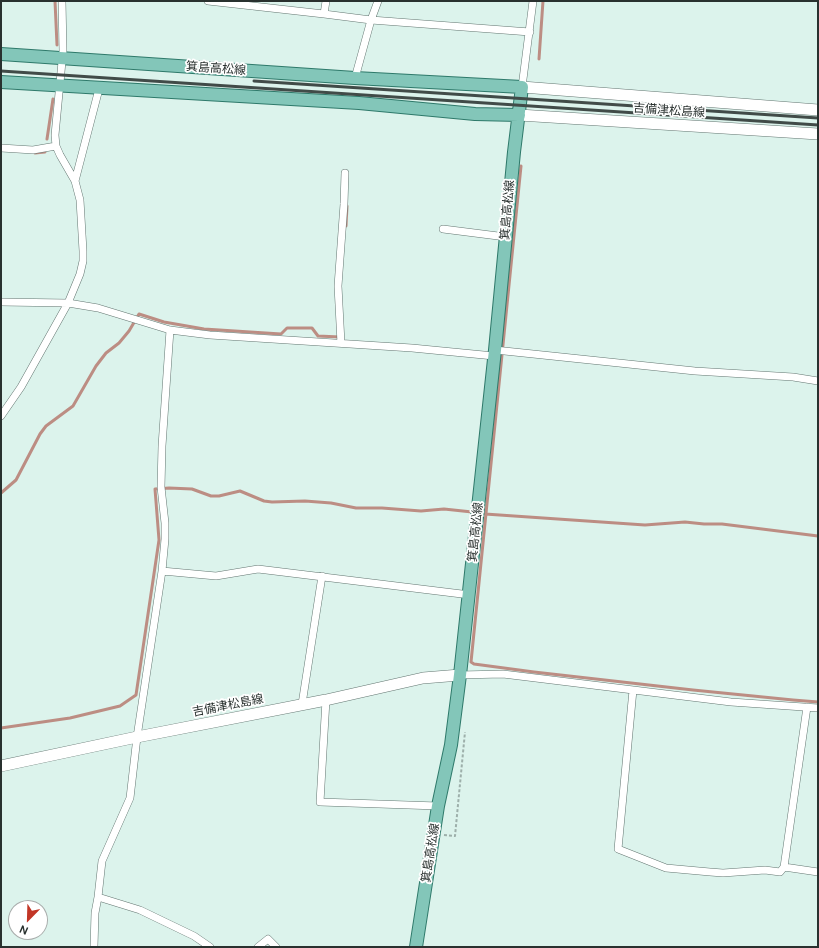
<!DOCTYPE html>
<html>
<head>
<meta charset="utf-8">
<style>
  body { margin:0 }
  #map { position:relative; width:819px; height:948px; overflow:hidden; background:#dcf3ec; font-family:"DM Sans",sans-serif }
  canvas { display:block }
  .frame { position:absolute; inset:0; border:2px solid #29312f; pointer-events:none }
  .north { position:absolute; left:8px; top:900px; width:40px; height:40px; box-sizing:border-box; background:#fff; border:1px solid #a9adac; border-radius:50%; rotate:203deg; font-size:11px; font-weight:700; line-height:16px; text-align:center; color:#29312f }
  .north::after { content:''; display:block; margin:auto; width:14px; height:18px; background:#c23626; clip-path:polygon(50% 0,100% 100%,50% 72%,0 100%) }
</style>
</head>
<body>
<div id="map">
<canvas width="819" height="948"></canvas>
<div class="frame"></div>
<div class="north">N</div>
</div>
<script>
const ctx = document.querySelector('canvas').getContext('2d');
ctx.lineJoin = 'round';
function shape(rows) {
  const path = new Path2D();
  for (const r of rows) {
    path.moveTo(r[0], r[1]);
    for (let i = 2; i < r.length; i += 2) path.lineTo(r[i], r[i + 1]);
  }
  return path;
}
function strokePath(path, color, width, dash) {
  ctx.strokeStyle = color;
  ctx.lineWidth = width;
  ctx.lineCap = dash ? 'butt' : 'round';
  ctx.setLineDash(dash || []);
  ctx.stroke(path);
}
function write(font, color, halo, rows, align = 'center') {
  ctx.font = font + ' "DM Sans","Noto Sans JP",sans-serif';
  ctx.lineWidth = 3.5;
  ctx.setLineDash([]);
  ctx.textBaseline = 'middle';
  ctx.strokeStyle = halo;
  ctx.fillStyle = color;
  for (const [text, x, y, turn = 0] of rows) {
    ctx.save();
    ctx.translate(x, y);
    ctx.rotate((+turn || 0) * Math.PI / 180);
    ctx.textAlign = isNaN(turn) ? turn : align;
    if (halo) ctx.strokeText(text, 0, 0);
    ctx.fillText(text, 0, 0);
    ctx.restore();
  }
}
strokePath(shape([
  [55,1,57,45],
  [539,59,543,1],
  [47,139,53,99],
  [35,153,45,152],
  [521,166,471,662,474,664,534,672,693,690,793,700,818,702],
  [346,226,347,206],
  [1,493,16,480,40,434,46,426,73,406,96,366,106,353,119,343,129,331,139,314,164,322,204,329,281,334,287,328,312,328,318,336,340,337],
  [485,514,645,525,685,522,704,524,722,524,818,536],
  [1,728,70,718,120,706,136,695,159,540,155,489,169,488,192,489,211,496,219,496,240,491,264,501,272,502,305,501,331,503,356,508,382,508,421,511,444,509,472,512]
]), '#bc8d83', 3);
const minor = shape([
  [62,1,63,51,55,135,56,146,60,155,75,181],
  [208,1,324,14,371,20,530,32],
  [324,14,326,1],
  [355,78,371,20,378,1],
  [522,87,533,1],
  [1,148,33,150,56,146],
  [443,229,506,237],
  [1,302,68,303,98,308,170,330,210,335,412,348,494,356],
  [341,343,338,286,344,204,345,173],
  [495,350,695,371,793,377,818,381],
  [1,416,21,387,68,303,80,274,83,261,83,251,80,200,75,181,99,89],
  [162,571,216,576,258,569,470,595],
  [460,675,503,674,731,702,818,708],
  [633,690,618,849,666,868,710,872,723,873,765,870,780,872,784,867,807,707],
  [326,700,320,802,438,806],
  [302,704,322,576],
  [784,867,818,872],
  [98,897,140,910,194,936,210,947],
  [94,947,95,913,98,897,102,861,130,798,137,737,162,571,165,539,165,523,161,487,162,446,170,330],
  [258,947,268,939,276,947]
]);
const secondary = shape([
  [522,87,818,110],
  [519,115,818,134],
  [1,766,137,737,326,700,423,678,460,675]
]);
const primary = shape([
  [1,54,355,78,522,87,514,152,495,350,460,675,451,745,438,806,416,947],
  [1,82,359,103,475,114,519,115]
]);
strokePath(minor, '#637671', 8);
strokePath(secondary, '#637671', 12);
strokePath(primary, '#2e796a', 14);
strokePath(shape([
  [444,835,455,836,465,732]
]), '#9dafaa', 2, [3, 2]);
strokePath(minor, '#fff', 7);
strokePath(secondary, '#fff', 11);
strokePath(primary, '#83c6b9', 12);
strokePath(shape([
  [1,71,818,125],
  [254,81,818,118]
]), '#414b48', 3);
write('12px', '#29312f', '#fff', [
  ["箕島高松線",216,69,4],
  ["吉備津松島線",669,111,4],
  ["箕島高松線",508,210,-85],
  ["箕島高松線",476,532,-84],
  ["吉備津松島線",228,706,-11],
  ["箕島高松線",431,853,-81]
]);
</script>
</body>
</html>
